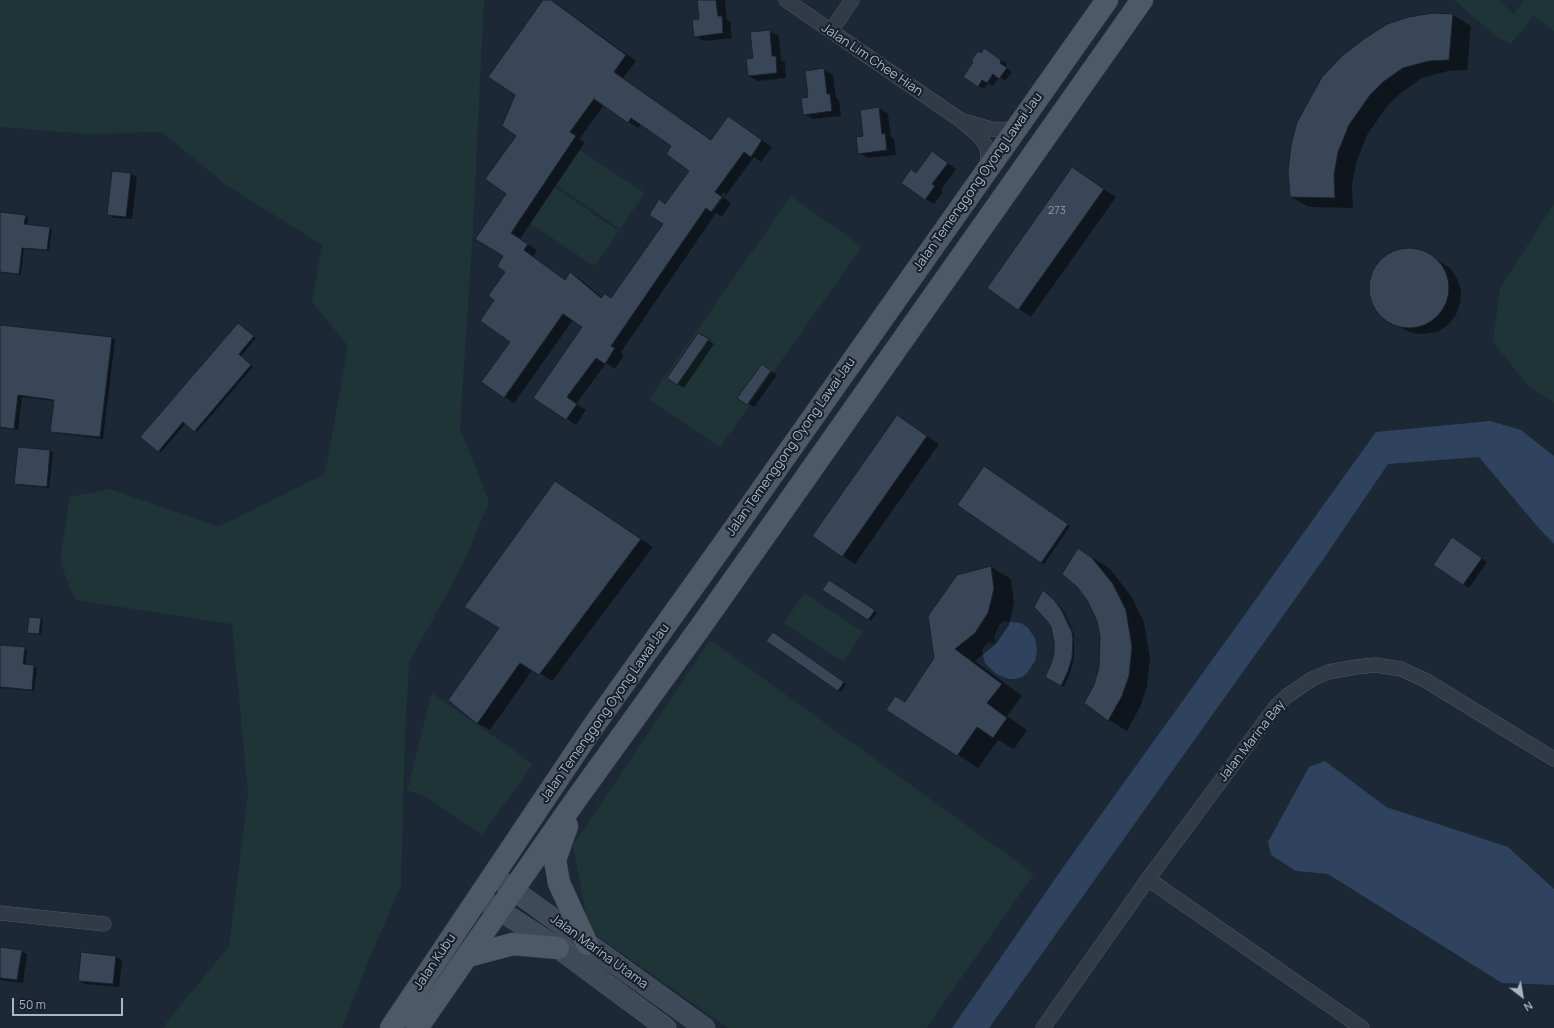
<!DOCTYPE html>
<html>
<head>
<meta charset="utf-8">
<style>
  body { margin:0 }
  #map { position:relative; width:1554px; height:1028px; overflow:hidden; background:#1d2836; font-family:Manrope,sans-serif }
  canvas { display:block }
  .north { position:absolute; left:1502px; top:976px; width:40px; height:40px; -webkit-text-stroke:3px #171f2b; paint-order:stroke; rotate:149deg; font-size:11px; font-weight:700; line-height:16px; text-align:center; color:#aab4c4 }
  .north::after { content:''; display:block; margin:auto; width:14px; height:18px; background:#aab4c4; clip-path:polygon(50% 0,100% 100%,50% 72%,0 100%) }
  .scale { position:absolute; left:12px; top:998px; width:111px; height:18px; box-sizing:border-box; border:2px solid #aab4c4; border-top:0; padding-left:5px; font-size:12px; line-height:14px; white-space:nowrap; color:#aab4c4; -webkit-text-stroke:3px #171f2b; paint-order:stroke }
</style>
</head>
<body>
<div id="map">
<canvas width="1554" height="1028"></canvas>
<div class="north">N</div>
<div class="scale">50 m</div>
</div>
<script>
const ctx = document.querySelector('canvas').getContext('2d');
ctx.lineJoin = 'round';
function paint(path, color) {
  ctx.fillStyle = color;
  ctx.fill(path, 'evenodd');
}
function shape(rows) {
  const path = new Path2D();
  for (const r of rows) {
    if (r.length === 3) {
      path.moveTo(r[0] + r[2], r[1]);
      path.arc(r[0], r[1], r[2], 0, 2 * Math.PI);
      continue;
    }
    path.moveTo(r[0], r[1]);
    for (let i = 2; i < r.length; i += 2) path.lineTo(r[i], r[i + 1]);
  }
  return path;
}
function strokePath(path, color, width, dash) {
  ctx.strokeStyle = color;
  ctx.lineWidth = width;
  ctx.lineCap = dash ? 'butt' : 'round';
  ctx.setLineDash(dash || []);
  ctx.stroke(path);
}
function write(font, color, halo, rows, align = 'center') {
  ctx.font = font + ' Manrope,sans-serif';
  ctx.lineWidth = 4;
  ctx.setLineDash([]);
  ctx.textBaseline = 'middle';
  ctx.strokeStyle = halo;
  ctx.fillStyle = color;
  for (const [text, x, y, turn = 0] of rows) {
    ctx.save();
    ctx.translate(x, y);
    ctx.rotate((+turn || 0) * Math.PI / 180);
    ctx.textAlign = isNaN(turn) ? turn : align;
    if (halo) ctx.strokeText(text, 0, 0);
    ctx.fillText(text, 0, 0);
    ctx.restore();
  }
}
paint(shape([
  [0,0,484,0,473,227,460,428,489,502,464,562,409,663,405,736,401,886,369,959,342,1028,162,1028,229,946,248,793,232,624,75,600,60,562,70,497,110,489,219,527,325,474,348,346,312,302,322,245,226,185,162,132,86,134,0,127],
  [1454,0,1499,0,1514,15,1523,0,1554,0,1554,31,1533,16,1511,44,1497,37],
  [580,150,645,193,620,229,556,185],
  [554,187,619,231,594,266,530,223],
  [791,196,862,247,720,447,649,399],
  [1554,204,1554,403,1529,387,1493,342,1500,288],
  [804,593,863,632,843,662,784,623],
  [710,640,1034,874,926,1028,728,1028,589,930,573,845],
  [432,693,533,764,482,835,425,796,407,790]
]), '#1f3437');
paint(shape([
  [1490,421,1521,430,1554,456,1554,544,1537,526,1479,457,1388,464,1322,561,989,1028,952,1028,1064,866,1376,432],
  [1004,621,1021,623,1028,628,1035,638,1037,651,1035,661,1027,673,1022,677,1016,679,1009,679,996,674,985,663,982,652,983,648,989,642,996,643,994,638,996,631,1000,624],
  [1325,761,1386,807,1508,847,1554,889,1554,985,1502,983,1328,874,1296,871,1271,855,1268,842,1309,767]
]), '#2f435f');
paint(shape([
  [544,0,551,0,556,3,636,61,623,78,712,140,729,117,772,147,761,162,754,157,724,198,731,203,722,217,716,213,621,352,624,355,615,369,606,363,576,404,586,410,576,425,535,398,583,327,573,320,514,403,505,397,511,341,495,300,506,272,505,256,508,194,517,135,517,95],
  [604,105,638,128,641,124,673,146,690,171,666,205,664,224,612,299,603,298,580,279,570,274,566,280,533,257,537,250,520,239,585,142,579,139],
  [724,192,726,194,712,212,710,212],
  [698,0,725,0,727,20,730,22,732,38,704,41,695,36,700,19],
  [1453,15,1471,26,1467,70,1448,71,1422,78,1402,92,1388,105,1367,135,1356,163,1352,185,1353,208,1309,207,1291,197,1289,171],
  [769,31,779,36,781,60,785,62,786,78,758,81,749,76,754,59],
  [990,53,1007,64,1005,67,1012,72,1005,81,999,77,993,86,988,83,984,89,978,86,982,54],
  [824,69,833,75,836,98,839,100,841,116,813,119,804,114,809,98],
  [879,108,888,114,891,137,894,139,896,155,868,158,859,153,864,137,861,111],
  [932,153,956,169,941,190,943,192,934,204,925,199,911,170,917,174],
  [1073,169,1116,197,1031,317,988,288],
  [131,174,137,177,132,219,114,218,108,214],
  [0,213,25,216,28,217,27,225,52,229,49,251,24,248,21,275,0,272],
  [1413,249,1426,253,1450,268,1457,278,1461,291,1460,303,1456,315,1448,325,1437,332,1424,334,1412,333,1387,321,1378,312,1372,301,1370,288,1372,275,1378,263,1388,255,1400,250],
  [0,326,111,338,115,340,103,439,55,433,51,431,55,401,22,397,18,430,0,428],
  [241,326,256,338,241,356,253,367,197,432,186,423,161,452,158,451],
  [704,337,714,344,684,388,668,378],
  [762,365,777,375,754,407,748,404],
  [909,424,939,444,855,564,813,536],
  [18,448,50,451,53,452,49,488,18,485,15,483],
  [987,468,1070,526,1044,564,958,505],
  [567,489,653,547,552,681,533,669,490,730,477,723,500,627],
  [1458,542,1487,562,1469,588,1434,564],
  [1079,549,1110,569,1131,596,1144,622,1150,658,1147,687,1140,707,1127,731,1109,720,1085,703,1095,685,1100,667,1101,637],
  [991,567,1011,579,1014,602,1009,625,996,644,975,661,1022,696,1007,716,1027,730,1014,749,998,740,978,768,887,709,906,703,936,658],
  [829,582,877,613,871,621,824,590],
  [1045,593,1058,604,1065,613,1074,634,1074,659,1070,673,1064,687,1046,677,1052,664,1055,653,1055,642],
  [40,619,43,620,41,635,28,633],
  [776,635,846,684,841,692,838,691],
  [0,646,24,648,27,650,25,665,37,668,34,691,0,688],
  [0,948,21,951,27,954,23,983,0,980],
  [116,957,122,960,119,987,85,984,79,980]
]), '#0007');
const building = shape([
  [543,0,551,0,626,55,614,72,711,140,728,116,762,140,751,157,744,152,715,192,722,197,711,212,706,208,611,346,615,348,605,364,596,358,567,397,577,404,566,420,533,398,582,327,563,314,504,398,481,382,510,342,480,321,494,300,488,296,505,272,497,266,503,256,475,239,506,194,485,179,516,136,502,126,515,95,488,77,543,0],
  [594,99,628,123,631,118,671,146,666,154,689,171,665,204,659,199,649,215,663,224,611,298,605,294,601,298,570,272,565,280,524,250,528,244,511,233,576,136,570,132,594,99],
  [697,0,716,0,718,16,722,16,723,33,694,37,692,20,699,19,697,0],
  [1432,13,1453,14,1449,60,1429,61,1403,68,1383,82,1370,95,1349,125,1338,152,1334,175,1335,198,1290,197,1288,171,1291,145,1297,122,1322,77,1342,56,1364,39,1387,24,1409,17,1432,13],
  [770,30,772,56,776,56,777,73,748,76,746,59,753,58,750,32,770,30],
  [984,48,1001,60,1000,63,1007,68,999,79,993,74,987,83,982,80,978,87,963,77,973,62,971,61,978,51,981,53,984,48],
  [824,68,827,94,830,94,832,111,803,115,801,98,808,97,805,71,824,68],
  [879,107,882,134,885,133,887,150,858,154,856,137,863,136,860,110,879,107],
  [932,151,948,163,932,184,935,186,925,200,901,183,911,169,916,173,932,151],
  [1072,167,1104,189,1018,310,987,288,1072,167],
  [112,171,131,173,126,217,107,215,112,171],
  [0,212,26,215,24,224,50,227,47,250,22,248,19,274,0,272,0,212],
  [1409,288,40],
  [238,323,254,336,239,354,251,365,194,432,183,422,158,452,140,437,238,323],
  [0,325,112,337,100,437,50,432,54,400,18,395,14,429,0,427,0,325],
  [698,333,709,339,677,385,667,378,698,333],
  [762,364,771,371,747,405,737,398,762,364],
  [897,415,927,436,842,557,812,536,897,415],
  [18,447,50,450,47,487,14,484,18,447],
  [984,466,1068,524,1041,563,957,505,984,466],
  [555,481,641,539,539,675,520,663,477,724,448,700,499,628,464,607,555,481],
  [1452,537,1482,558,1463,585,1433,565,1452,537],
  [1078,548,1092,558,1113,584,1126,610,1130,634,1132,647,1129,676,1122,696,1108,721,1084,703,1094,685,1099,667,1100,637,1097,621,1087,600,1077,587,1062,574,1078,548],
  [991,566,994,589,988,613,975,633,955,649,1002,684,987,703,1007,718,993,738,977,727,957,756,886,710,895,696,905,702,934,658,928,616,957,575,991,566],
  [829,580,875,610,868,620,822,590,829,580],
  [1043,590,1055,601,1062,611,1072,632,1073,639,1072,658,1068,671,1061,686,1045,677,1051,664,1054,653,1054,642,1051,627,1047,621,1034,607,1043,590],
  [29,617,41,618,39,634,27,633,29,617],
  [773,632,844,682,838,691,766,641,773,632],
  [0,645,25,647,23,664,34,665,32,690,0,687,0,645],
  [0,947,22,950,17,980,0,978,0,947],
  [81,952,116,956,113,984,78,981,81,952]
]);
paint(building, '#394657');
strokePath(building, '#18212d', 1);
const minor = shape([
  [786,0,959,119,978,135,985,144,988,152,987,168],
  [831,31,852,0],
  [967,122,991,129,1003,130,1016,127],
  [1148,879,1362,1028],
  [0,913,104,924],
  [1043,1028,1148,879,1277,705,1287,696,1312,679,1328,672,1356,667,1375,665,1401,669,1425,680,1554,759]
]);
const secondary = shape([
  [494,876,705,1028],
  [479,897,558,948,666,1028]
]);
const primary = shape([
  [567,826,555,860,559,883,587,944],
  [468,956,513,944,558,948],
  [391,1028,592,728,725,542,1107,0],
  [417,1028,577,798,704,622,1142,0]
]);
strokePath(minor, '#4e5765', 15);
strokePath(secondary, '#4e5765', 21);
strokePath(primary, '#3a4350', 23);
strokePath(minor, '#313a47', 14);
strokePath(secondary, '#3e495a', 20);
strokePath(primary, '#4e5967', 22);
write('11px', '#8e98a9', null, [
  ["273",1057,211]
]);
write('13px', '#aab4c4', '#171f2b', [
  ["Jalan Lim Chee Hian",872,60,34],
  ["Jalan Temenggong Oyong Lawai Jau",978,182,-55],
  ["Jalan Temenggong Oyong Lawai Jau",791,447,-55],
  ["Jalan Temenggong Oyong Lawai Jau",605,713,-55],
  ["Jalan Marina Bay",1252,741,-52],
  ["Jalan Marina Utama",599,952,36],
  ["Jalan Kubu",435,962,-56]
]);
</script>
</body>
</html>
